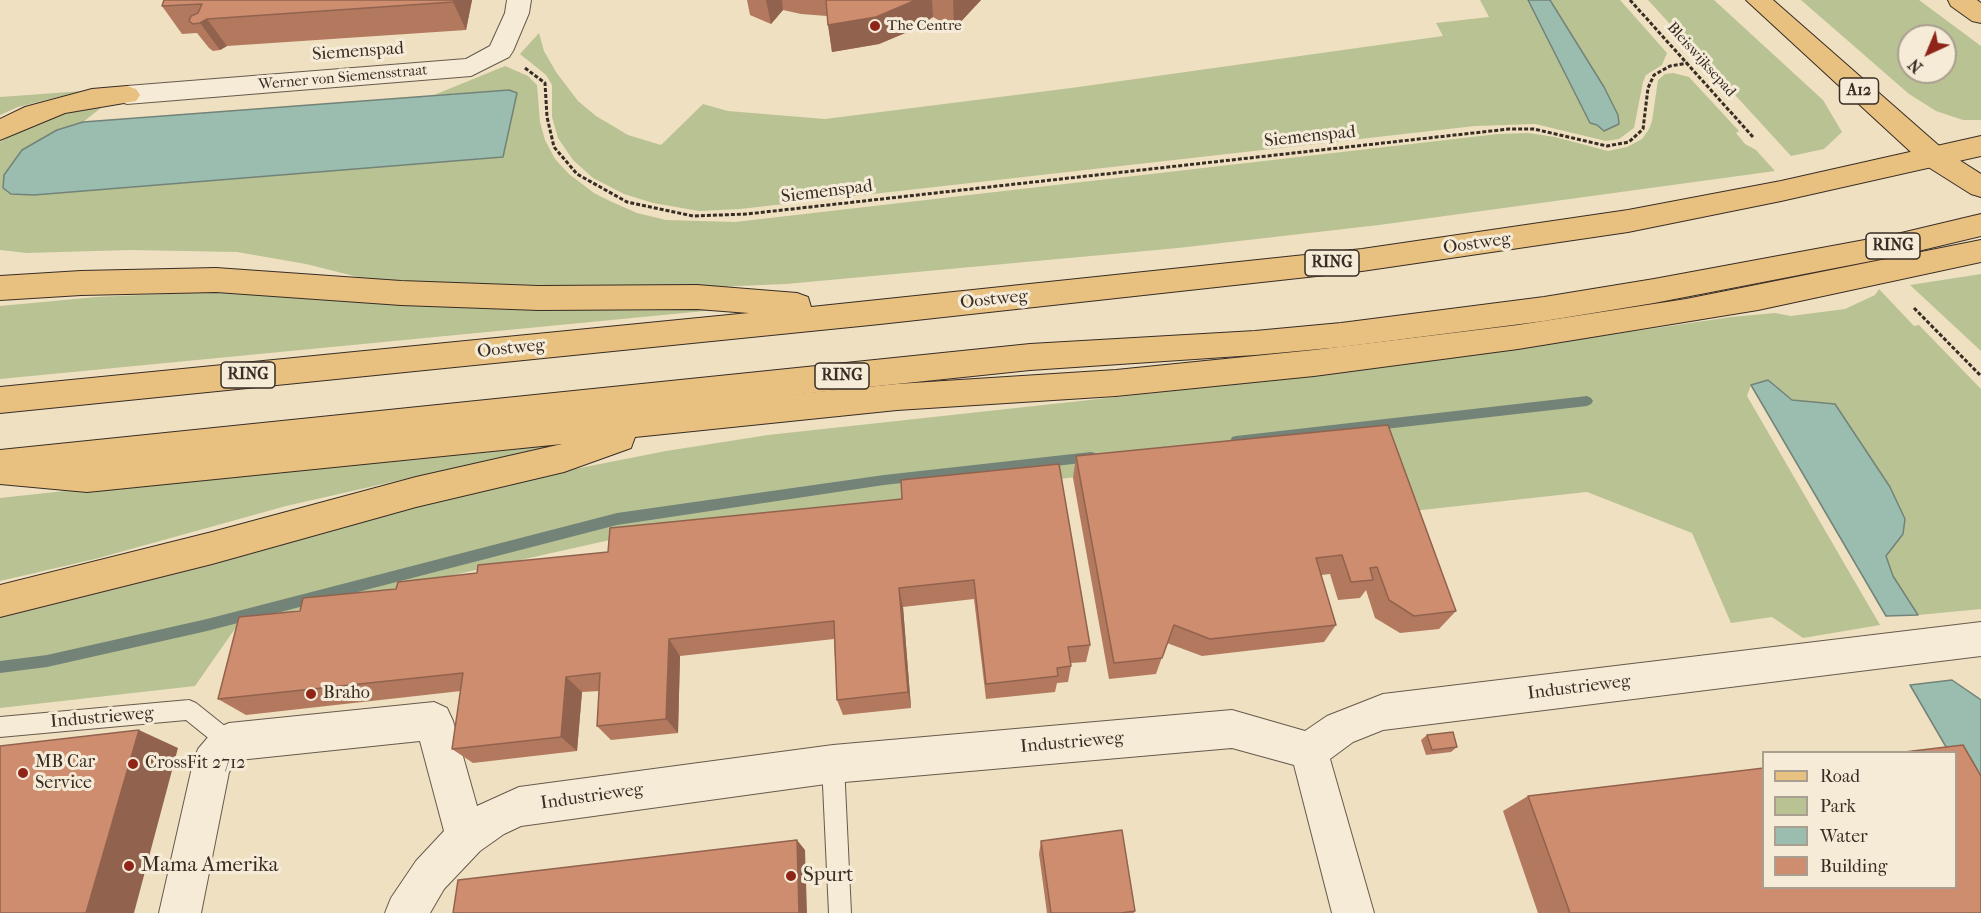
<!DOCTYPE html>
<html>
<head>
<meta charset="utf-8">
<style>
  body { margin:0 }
  #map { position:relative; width:1981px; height:913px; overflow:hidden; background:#efe0c1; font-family:"IM FELL French Canon",serif }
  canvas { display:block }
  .legend { position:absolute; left:1762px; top:751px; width:195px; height:138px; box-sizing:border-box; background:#f5ebd7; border:2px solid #a99f90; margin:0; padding:8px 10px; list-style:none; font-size:18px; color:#382d25 }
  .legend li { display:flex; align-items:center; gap:12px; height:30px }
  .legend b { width:30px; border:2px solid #a99f90 }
  .north { position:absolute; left:1897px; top:24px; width:60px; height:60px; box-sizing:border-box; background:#f5ebd7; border:2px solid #a99f90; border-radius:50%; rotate:224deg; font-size:16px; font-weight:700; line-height:24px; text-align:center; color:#382d25 }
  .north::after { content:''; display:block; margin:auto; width:21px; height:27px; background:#8f2418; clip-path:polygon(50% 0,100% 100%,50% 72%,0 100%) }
</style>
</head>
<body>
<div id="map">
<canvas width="1981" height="913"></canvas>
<ul class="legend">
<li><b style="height:8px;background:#e8c080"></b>Road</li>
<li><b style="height:16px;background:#b9c293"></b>Park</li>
<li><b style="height:16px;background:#9abdb0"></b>Water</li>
<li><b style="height:16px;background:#cf8d6f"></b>Building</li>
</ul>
<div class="north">N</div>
</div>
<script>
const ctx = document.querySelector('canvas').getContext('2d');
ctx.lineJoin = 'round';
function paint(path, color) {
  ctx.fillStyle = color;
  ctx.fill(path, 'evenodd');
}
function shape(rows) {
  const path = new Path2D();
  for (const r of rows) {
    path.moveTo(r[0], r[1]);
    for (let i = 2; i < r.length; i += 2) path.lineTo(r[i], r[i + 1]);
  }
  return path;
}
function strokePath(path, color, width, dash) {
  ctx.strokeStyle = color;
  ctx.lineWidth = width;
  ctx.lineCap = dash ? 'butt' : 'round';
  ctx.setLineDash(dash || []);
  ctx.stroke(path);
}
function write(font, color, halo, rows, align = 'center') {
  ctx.font = font + ' "IM FELL French Canon",serif';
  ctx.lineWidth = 6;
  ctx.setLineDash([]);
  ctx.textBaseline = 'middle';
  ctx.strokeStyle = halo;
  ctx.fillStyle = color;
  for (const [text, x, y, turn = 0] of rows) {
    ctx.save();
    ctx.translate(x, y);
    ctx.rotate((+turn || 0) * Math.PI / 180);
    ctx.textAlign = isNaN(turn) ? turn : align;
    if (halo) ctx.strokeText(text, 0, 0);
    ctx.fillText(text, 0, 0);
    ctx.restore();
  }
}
paint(shape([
  [1480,0,1528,0,1536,13,1618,115,1550,0,1620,0,1667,53,1662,65,1646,75,1643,82,1634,128,1619,139,1606,141,1535,124,1475,126,740,209,699,211,653,203,624,194,593,178,573,160,558,138,552,117,552,85,546,75,520,54,539,33,544,51,556,72,578,101,596,116,628,135,661,145,703,104,728,111,825,119,1071,88,1443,36,1436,23,1489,17],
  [1648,0,1714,0,1823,100,1842,132,1824,149,1791,156],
  [1801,0,1919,0,1981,46,1981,120,1963,120,1936,111,1909,94],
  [1909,36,1945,36,1945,72,1909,72],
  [505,66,528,76,537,85,540,122,545,140,555,159,569,174,594,193,612,202,637,213,666,220,735,222,1498,134,1528,133,1555,137,1608,151,1627,147,1642,139,1649,129,1652,121,1658,80,1665,74,1673,73,1689,77,1739,131,1736,133,1745,144,1756,150,1775,171,1379,225,1178,248,786,284,715,287,466,284,370,280,306,264,237,252,130,250,27,253,0,250,0,142,34,123,61,113,106,104,83,122,57,130,22,150,34,195,503,157,509,90,434,95],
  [82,91,18,107,0,115,0,97],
  [1981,274,1981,351,1910,285],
  [1879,289,1914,326,1919,325,1981,389,1981,609,1918,615,1893,576,1886,555,1903,534,1890,487,1835,404,1792,400,1768,380,1751,385,1747,396,1880,625,1803,638,1772,617,1731,623,1692,533,1587,492,1403,512,1378,443,1068,478,641,533,239,623,195,686,0,708,0,614,529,478,666,451,768,435,1218,386,1540,345,1731,317,1775,313,1791,316,1845,309,1875,295],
  [231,291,767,305,0,379,0,306,96,297],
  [564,443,286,506,95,559,0,581,0,498,323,463]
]), '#b9c293');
const water = shape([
  [1528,0,1550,0,1604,87,1618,115,1619,124,1604,131,1597,125,1590,123,1528,0],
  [509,90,517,93,503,157,34,195,11,194,3,188,4,175,22,150,57,130,83,122,509,90],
  [1768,380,1792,400,1835,404,1890,487,1905,519,1903,534,1886,556,1893,576,1918,615,1886,616,1751,385,1768,380],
  [1952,680,1981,700,1981,809,1956,752,1949,752,1910,685,1952,680]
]);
paint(water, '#9abdb0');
strokePath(water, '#738378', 1.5);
paint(shape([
  [1587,396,1591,398,1593,401,1591,404,1587,406,1236,446,1232,445,1230,441,1232,437,1236,436,1587,396],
  [1091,452,1095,453,1097,457,1095,461,1091,462,884,485,617,525,207,631,47,667,0,673,0,661,47,655,207,619,617,513,884,475,1091,452]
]), '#738378');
const lane = shape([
  [189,700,196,703,236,735,239,742,236,749,229,752,222,749,186,720,0,737,0,717,189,700],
  [833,753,840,757,844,764,851,913,829,913,822,764,826,757,833,753]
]);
const street = shape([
  [507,0,531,0,529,13,513,51,509,57,471,76,127,104,118,101,114,95,118,89,127,86,466,59,490,46,505,13,507,0],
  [1981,622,1981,656,1383,730,1353,742,1330,759,1374,913,1332,913,1294,765,1232,748,833,783,521,826,504,834,480,851,444,889,430,913,385,913,391,898,416,861,444,831,420,741,239,760,229,772,201,913,159,913,193,763,198,749,215,729,229,723,434,702,447,708,453,721,477,806,519,787,833,745,1232,710,1305,731,1327,716,1383,694,1981,622]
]);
const primary = shape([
  [127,86,136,89,140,95,136,101,65,113,0,140,0,119,25,107,92,89,127,86],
  [1981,136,1981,156,1781,201,1628,232,1362,271,880,324,0,413,0,387,749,313,697,309,539,310,401,305,216,292,81,295,0,300,0,276,81,271,216,268,401,281,539,286,697,285,797,293,808,297,811,307,1362,249,1628,210,1781,181,1981,136],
  [1981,214,1981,236,1897,256,1654,303,1544,321,1341,347,1255,355,1030,370,0,478,0,450,1030,344,1255,331,1341,323,1544,297,1654,279,1897,234,1981,214]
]);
const highway = shape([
  [1746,0,1773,0,1945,151,1981,174,1981,197,1971,194,1925,165,1746,0],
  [1948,0,1977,0,1981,3,1981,23,1972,21,1951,6,1948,0],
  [1981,240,1981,262,1758,310,1518,349,1314,376,1116,396,897,410,635,437,631,448,564,472,416,507,212,564,0,617,0,585,212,532,416,477,562,444,87,492,0,484,0,456,87,464,897,384,1116,370,1314,350,1518,325,1686,299,1981,240]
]);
strokePath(lane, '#665a4c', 2);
strokePath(street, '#665a4c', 2);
strokePath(primary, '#382d25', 2);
strokePath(highway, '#382d25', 2);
strokePath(shape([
  [1630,0,1753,137],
  [525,68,545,83,547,117,554,147,577,174,627,202,693,216,747,214,1509,129,1534,129,1607,146,1629,142,1643,129,1648,88,1654,75,1670,66,1688,63],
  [1914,308,1981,376]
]), '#382d25', 3, [4, 2]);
paint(lane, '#f5ebd7');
paint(street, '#f5ebd7');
paint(primary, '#e8c080');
paint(highway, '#e8c080');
paint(shape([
  [164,0,472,0,466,30,227,46,220,50,213,51,209,48,197,33,182,34,162,6],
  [747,0,981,0,954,29,933,17,917,28,879,44,832,52,827,16,801,14,783,10,771,24,750,15],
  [1388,425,1456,611,1439,629,1400,633,1375,618,1366,590,1360,598,1338,600,1330,574,1321,575,1336,625,1324,642,1202,656,1167,643,1156,674,1109,679,1073,478,1076,456],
  [902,499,1090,645,1086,662,1071,663,1071,666,1068,682,1057,683,1055,692,986,699,974,599,903,607,911,708,843,715,837,700,834,639,680,656,678,733,611,740,597,726,599,691,582,692,577,751,473,763,452,749,461,691,246,715,218,699,300,611,396,589,477,573,608,552],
  [1427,735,1457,747,1451,752,1426,755,1421,740],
  [1528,796,1981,913,1538,913,1503,811],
  [1041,841,1135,911,1134,913,1047,913,1039,854]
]), '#b2795f');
paint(shape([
  [454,0,472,0,466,30,453,2],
  [766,0,782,0,783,10,771,24],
  [916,0,932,0,933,17,917,28,879,44,832,52,828,25],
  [954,0,981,0,954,29,953,1],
  [207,19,227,46,220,50,200,23],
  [899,588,903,607,911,708,908,692],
  [669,639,680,656,678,733,666,719],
  [566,677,582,692,577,751,561,737],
  [139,730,178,748,134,913,86,913],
  [797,840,805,850,807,913,799,913]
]), '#91634e');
const building = shape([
  [164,0,454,0,453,2,207,19,200,23,193,24,189,21,191,16,198,13,202,4,162,6,164,0],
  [826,0,916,0,876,17,828,25,826,0],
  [1388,425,1456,611,1414,616,1389,600,1377,567,1370,568,1373,580,1351,582,1342,555,1316,558,1336,625,1210,639,1174,625,1162,658,1114,663,1076,456,1388,425],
  [1059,464,1090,645,1068,647,1071,666,1057,668,1058,676,986,684,974,580,899,588,908,692,837,700,834,621,669,639,666,719,597,726,600,673,566,677,561,737,452,749,463,673,218,699,239,617,300,611,303,598,396,589,398,582,477,573,478,565,608,552,610,528,902,499,901,480,1059,464],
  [139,730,86,913,0,913,0,746,139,730],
  [1453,732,1457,747,1432,750,1427,735,1453,732],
  [1963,745,1981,776,1981,913,1570,913,1528,796,1764,768,1764,888,1956,888,1956,753,1896,753,1963,745],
  [1122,830,1135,911,1121,913,1051,913,1041,841,1122,830],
  [797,840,799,913,453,913,458,880,797,840]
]);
paint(building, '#cf8d6f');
strokePath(building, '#91634e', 1.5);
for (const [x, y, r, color] of [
  [875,26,6,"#8f2418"],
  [311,694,6,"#8f2418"],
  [133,764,6,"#8f2418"],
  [23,773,6,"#8f2418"],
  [129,866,6,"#8f2418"],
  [791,876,6,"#8f2418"]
]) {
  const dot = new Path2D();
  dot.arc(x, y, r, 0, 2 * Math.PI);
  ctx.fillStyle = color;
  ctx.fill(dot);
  strokePath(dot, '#f5ebd7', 2);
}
write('15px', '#382d25', '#f5ebd7', [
  ["The Centre",887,26]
], 'left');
write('15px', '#382d25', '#f5ebd7', [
  ["Bleiswijksepad",1701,60,48],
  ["Werner von Siemensstraat",343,78,-5]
]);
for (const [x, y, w] of [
  [1859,91,39],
  [1893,246,54],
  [1332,263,54],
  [248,375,54],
  [842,376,54]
]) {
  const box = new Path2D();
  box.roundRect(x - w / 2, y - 13, w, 26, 4.5);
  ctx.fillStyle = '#f5ebd7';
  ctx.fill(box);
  strokePath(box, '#382d25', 1.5);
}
write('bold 16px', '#382d25', null, [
  ["A12",1859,91],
  ["RING",1893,246],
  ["RING",1332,263],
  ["RING",248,375],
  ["RING",842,376]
]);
write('18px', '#382d25', '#f5ebd7', [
  ["Siemenspad",358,52,-4],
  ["Siemenspad",1310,137,-6],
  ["Siemenspad",827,192,-7],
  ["Oostweg",1477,244,-8],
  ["Oostweg",994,300,-6],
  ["Oostweg",511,349,-6],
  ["Industrieweg",1579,688,-7],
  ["Industrieweg",102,718,-5],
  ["Industrieweg",1072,743,-5],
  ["Industrieweg",592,797,-8]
]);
write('18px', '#382d25', '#f5ebd7', [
  ["Braho",323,694],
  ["MB Car",35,763],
  ["Service",35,784],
  ["CrossFit 2712",145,764]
], 'left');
write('21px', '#382d25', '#f5ebd7', [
  ["Mama Amerika",141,866],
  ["Spurt",803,876]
], 'left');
</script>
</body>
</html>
